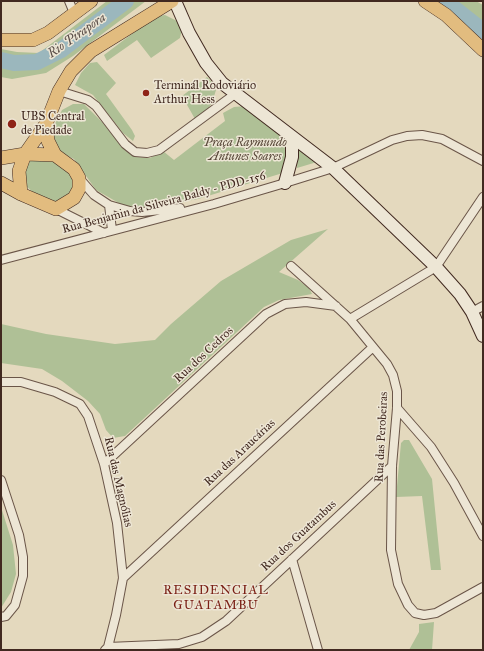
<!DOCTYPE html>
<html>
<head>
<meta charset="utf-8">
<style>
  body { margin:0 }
  #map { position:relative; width:484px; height:651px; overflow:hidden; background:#e4d9be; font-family:"IM FELL Great Primer",serif }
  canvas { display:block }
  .frame { position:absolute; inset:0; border:2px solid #412920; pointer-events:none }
</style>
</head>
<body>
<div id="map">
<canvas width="484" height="651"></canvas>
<div class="frame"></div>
</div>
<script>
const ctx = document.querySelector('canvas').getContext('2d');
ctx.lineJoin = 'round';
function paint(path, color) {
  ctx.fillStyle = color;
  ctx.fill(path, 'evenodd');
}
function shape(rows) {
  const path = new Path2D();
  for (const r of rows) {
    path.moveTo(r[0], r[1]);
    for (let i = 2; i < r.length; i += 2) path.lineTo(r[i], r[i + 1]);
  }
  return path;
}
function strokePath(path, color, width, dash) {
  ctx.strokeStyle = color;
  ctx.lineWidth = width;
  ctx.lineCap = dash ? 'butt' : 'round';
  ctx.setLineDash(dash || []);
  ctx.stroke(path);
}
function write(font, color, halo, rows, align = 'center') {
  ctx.font = font + ' "IM FELL Great Primer",serif';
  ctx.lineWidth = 3;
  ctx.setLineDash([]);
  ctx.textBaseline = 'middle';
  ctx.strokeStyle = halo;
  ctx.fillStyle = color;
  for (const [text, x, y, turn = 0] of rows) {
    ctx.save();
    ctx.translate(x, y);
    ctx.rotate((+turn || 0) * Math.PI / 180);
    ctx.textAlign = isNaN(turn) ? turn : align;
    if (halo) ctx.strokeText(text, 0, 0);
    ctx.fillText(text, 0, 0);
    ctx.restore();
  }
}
paint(shape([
  [107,1,146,1,73,56,46,73,12,79,1,77,1,49,17,52,39,53],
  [441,1,476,1,483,5,483,31],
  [165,15,181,23,182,29,180,38,151,58,137,40,107,61,104,55,149,21,158,16],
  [97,62,116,83,106,94,132,130,135,136,133,141,123,133,93,95,75,85,81,73,90,63],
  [207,77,213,83,216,90,212,103,207,110,195,119,182,96],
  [73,104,84,104,103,123,123,148,136,157,150,158,163,151,174,160,225,121,223,113,234,107,246,106,284,136,290,144,286,172,198,199,153,207,124,206,96,190,74,159,59,152,54,143,53,128,62,110],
  [298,147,317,162,297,168],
  [37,157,45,157,72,172,74,190,61,201,51,201,34,193,26,186,23,173,30,161],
  [328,229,279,272,298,280,309,288,312,294,279,300,264,307,125,436,113,438,106,430,100,414,88,401,62,381,42,369,1,363,1,324,46,334,115,344,155,340,171,324,221,281,291,240],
  [404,440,409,440,432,479,441,570,431,570,422,496,396,497,401,443],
  [1,507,13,545,16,574,11,592,1,608],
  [434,622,432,650,409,650,419,632,419,624]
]), '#afc096');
strokePath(shape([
  [445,1,483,31],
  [1,60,14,63,37,62,61,50,126,1]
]), '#9bb7bd', 16);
const street = shape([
  [69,1,74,13],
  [59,91,88,100,96,106,125,144,135,152,147,153,159,150,235,94],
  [79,178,94,195,109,205,130,211,142,212,180,208],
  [109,205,112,230],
  [56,209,104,233],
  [1,260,214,204,285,183,333,168,392,140,407,136,422,135,442,139,483,161],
  [291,266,350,319,387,364,393,375,397,391,397,408,392,466,391,550,398,584,408,605,415,613,424,615,436,613,483,587],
  [472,312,483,306],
  [350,319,436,267,483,197],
  [1,382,21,382,55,392,80,404,88,416,104,464,117,523,123,578,116,615,108,647,105,650],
  [397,408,431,447,454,483,483,536],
  [104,464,266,314,285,304,306,302,336,306],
  [1,480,19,535,23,557,23,576,15,605,6,616,1,617],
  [292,559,318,650],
  [123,578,373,347],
  [108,647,179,644,202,637,226,621,392,466]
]);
const secondary = shape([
  [175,1,189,33,206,63,222,83,333,168,436,267,460,294,472,312,483,336],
  [285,183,292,157,292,137]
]);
const primary = shape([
  [425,1,446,15,483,50],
  [1,40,33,40,48,33,91,1],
  [46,124,48,141,55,155],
  [1,158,25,154,46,124,59,91,71,71,91,51,172,1],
  [1,183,21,194,56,209,74,198,79,189,79,178,74,169,55,155,25,154,19,171,21,194]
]);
strokePath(street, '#6a5548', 10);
strokePath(secondary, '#412920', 14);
strokePath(primary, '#412920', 14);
strokePath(street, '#ede6d5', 8);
strokePath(secondary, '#ede6d5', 12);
strokePath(primary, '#e2bc7f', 13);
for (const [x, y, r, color] of [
  [146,93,4,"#8f2418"],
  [12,124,5,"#8f2418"]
]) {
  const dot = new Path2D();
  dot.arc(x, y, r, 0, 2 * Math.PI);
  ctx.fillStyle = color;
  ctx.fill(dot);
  strokePath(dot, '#ede6d5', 1.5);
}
write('12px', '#412920', '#ede6d5', [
  ["Terminál Rodoviário",154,86],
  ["Arthur Hess",154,100],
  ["UBS Central",21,117],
  ["de Piedade",21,131]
], 'left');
write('italic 12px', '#574738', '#ede6d5', [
  ["Praça Raymundo",245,143],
  ["Antunes Soares",245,157]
]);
write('12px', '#412920', '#ede6d5', [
  ["Rua Benjamin da Silveira Baldy - PDD-156",164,203,-15],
  ["Rua dos Cedros",204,355,-43],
  ["Rua das Perobeiras",382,437,-87],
  ["Rua das Araucárias",240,453,-43],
  ["Rua das Magnólias",118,482,77],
  ["Rua dos Guatambus",299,536,-43]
]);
write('italic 13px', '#584c47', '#ede6d5', [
  ["Rio Pirapora",77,36,-35]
]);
ctx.letterSpacing = '1px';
write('13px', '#7a1f14', '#ede6d5', [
  ["RESIDENCIAL",216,591],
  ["GUATAMBU",216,606]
]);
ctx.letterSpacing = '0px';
</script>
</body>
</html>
